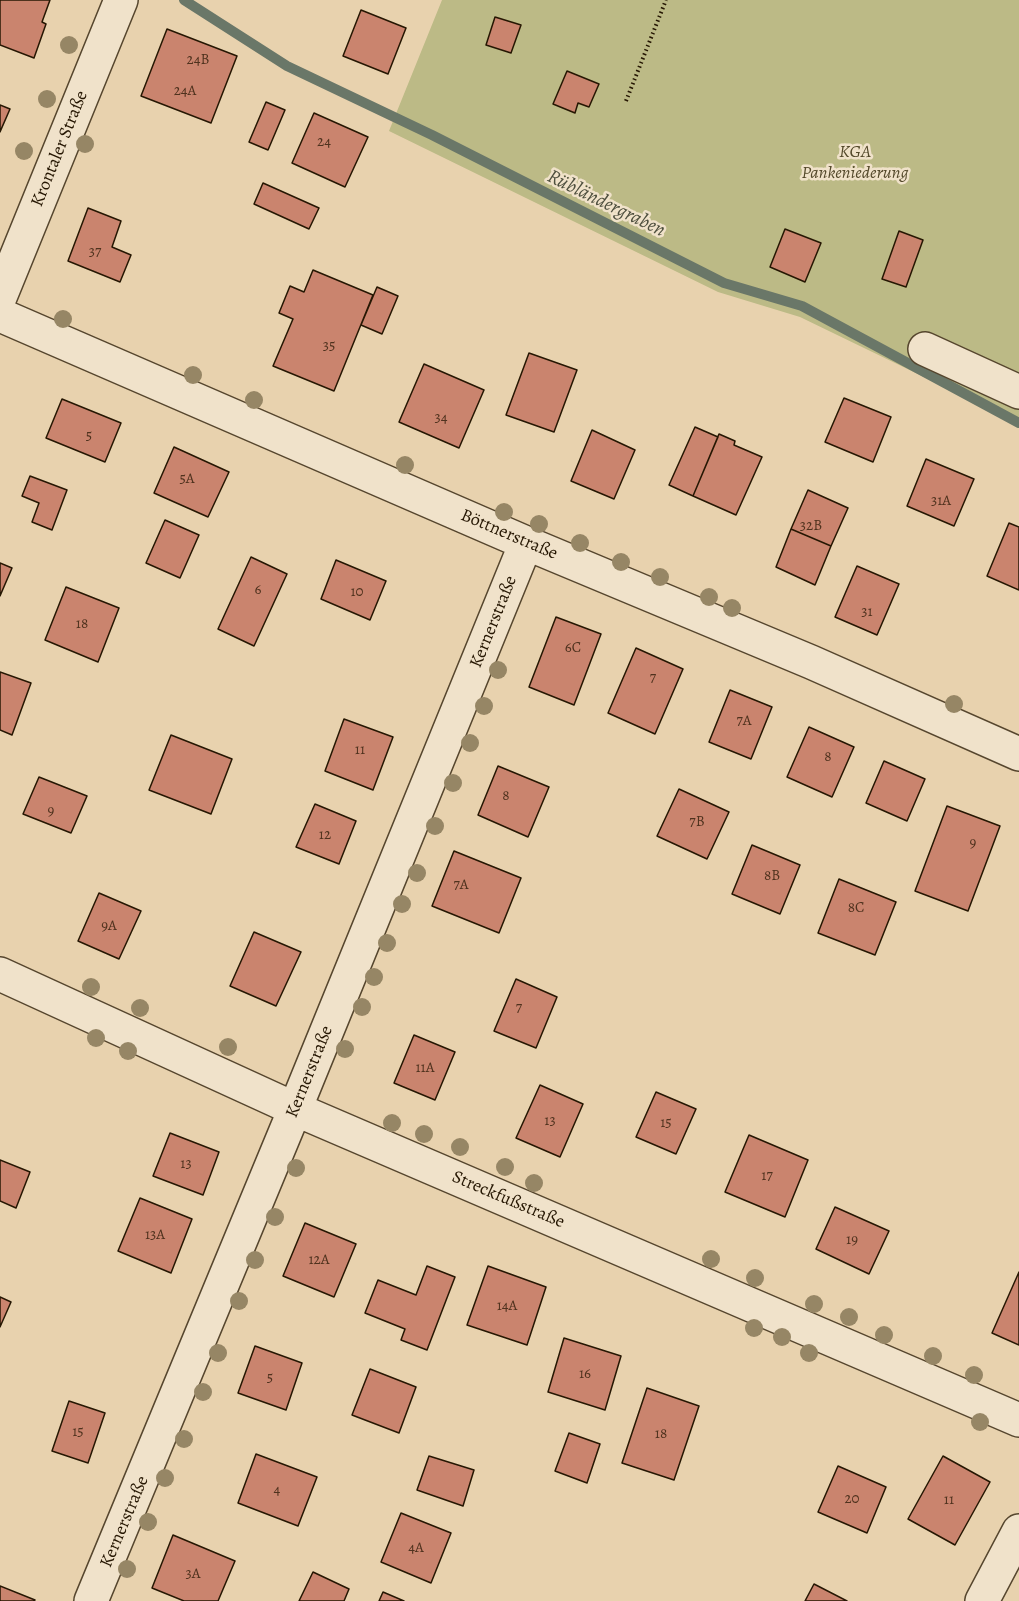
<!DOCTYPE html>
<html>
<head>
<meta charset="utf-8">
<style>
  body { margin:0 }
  canvas { display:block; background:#e8d2ae }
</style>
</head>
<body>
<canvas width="1019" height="1601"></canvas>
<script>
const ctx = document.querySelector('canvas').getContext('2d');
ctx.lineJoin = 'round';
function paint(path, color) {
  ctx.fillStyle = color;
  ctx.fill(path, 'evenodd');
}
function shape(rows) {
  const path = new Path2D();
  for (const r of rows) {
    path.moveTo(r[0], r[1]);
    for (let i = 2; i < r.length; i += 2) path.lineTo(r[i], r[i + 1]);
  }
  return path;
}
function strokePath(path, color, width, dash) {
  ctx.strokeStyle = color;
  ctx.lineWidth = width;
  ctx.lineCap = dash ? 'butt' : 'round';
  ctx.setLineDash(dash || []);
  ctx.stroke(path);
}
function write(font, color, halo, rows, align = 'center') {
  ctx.font = font + ' Alegreya,serif';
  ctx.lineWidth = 5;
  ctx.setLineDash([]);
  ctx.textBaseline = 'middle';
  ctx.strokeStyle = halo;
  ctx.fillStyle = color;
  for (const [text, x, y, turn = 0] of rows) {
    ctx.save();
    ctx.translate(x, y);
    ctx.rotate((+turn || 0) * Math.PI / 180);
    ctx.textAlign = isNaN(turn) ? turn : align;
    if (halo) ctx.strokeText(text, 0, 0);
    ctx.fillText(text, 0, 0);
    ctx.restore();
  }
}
paint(shape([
  [442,0,1019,0,1019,423,800,317,718,292,389,131]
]), '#bcba86');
strokePath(shape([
  [184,0,287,66,432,135,724,283,802,306,1019,423]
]), '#6a7768', 10);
const building = shape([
  [0,0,50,0,42,22,46,24,34,58,0,45,0,0],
  [361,10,406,28,388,74,343,56,361,10],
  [495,17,521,25,511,53,486,45,495,17],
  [167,29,237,56,211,123,141,96,167,29],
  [567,71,599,84,589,107,578,103,575,113,553,104,567,71],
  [266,102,285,110,268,150,249,142,266,102],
  [0,105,10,109,0,132,0,105],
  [314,113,368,137,345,187,292,163,314,113],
  [263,183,319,208,309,229,254,204,263,183],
  [88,208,121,221,112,247,131,255,120,282,68,261,88,208],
  [785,229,821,243,805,282,770,267,785,229],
  [899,231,923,240,906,287,882,279,899,231],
  [313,270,373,295,334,391,273,366,293,319,279,313,290,286,304,292,313,270],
  [377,287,398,296,382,334,361,325,377,287],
  [529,353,577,370,554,432,506,415,529,353],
  [424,364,484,390,459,448,399,422,424,364],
  [844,398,891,417,873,462,825,442,844,398],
  [62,399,121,423,105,462,46,438,62,399],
  [695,427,718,437,693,496,669,485,695,427],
  [592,430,635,450,614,499,571,481,592,430],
  [719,434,735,441,734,445,762,457,736,515,693,496,719,434],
  [174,447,229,472,208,517,154,493,174,447],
  [926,459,974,479,954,526,907,506,926,459],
  [30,476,67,490,52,530,32,522,39,503,22,496,30,476],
  [808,490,848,508,831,546,791,529,808,490],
  [165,520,199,535,180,578,146,563,165,520],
  [1009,523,1019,527,1019,590,987,576,1009,523],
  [791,529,831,546,815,585,776,567,791,529],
  [251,557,287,574,254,646,218,629,251,557],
  [336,560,386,581,370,620,321,599,336,560],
  [0,563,12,568,0,596,0,563],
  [857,566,899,584,877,635,835,617,857,566],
  [66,587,119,608,98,662,45,640,66,587],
  [556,617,601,634,574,705,529,687,556,617],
  [636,648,683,669,655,734,608,713,636,648],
  [0,672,31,683,12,735,0,730,0,672],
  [730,690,772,707,751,759,709,742,730,690],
  [344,719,393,737,373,790,325,771,344,719],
  [809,727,854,747,832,797,787,777,809,727],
  [171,735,232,759,211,814,149,790,171,735],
  [884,761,925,779,907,821,866,803,884,761],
  [498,766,549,787,528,837,478,815,498,766],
  [39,777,87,796,71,833,23,814,39,777],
  [679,789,729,812,707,859,657,836,679,789],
  [315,804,356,821,339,864,296,847,315,804],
  [947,806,1000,826,968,911,915,891,947,806],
  [752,845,800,865,780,914,732,894,752,845],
  [454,851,521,878,499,933,432,906,454,851],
  [839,879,896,902,875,955,818,933,839,879],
  [99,893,141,911,119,959,78,941,99,893],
  [254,932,301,952,276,1006,230,986,254,932],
  [516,979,557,997,536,1048,494,1031,516,979],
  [414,1035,455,1052,435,1100,394,1083,414,1035],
  [540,1085,583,1104,560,1157,516,1138,540,1085],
  [656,1092,696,1109,676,1154,636,1137,656,1092],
  [170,1133,219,1152,203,1195,153,1176,170,1133],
  [749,1135,808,1160,785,1217,725,1192,749,1135],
  [0,1160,30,1172,16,1208,0,1201,0,1160],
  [140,1198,192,1219,171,1273,118,1251,140,1198],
  [835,1207,889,1231,869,1274,816,1249,835,1207],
  [305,1223,356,1244,334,1297,283,1276,305,1223],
  [427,1266,455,1277,427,1350,401,1340,405,1329,365,1313,378,1280,416,1295,427,1266],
  [488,1266,546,1287,527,1345,467,1325,488,1266],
  [1019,1272,1019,1345,992,1333,1019,1272],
  [0,1297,11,1302,0,1327,0,1297],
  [564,1338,621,1356,605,1410,548,1392,564,1338],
  [255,1346,302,1363,286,1410,238,1393,255,1346],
  [370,1369,416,1387,399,1433,352,1415,370,1369],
  [647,1388,699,1406,674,1480,622,1463,647,1388],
  [69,1401,105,1413,88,1463,52,1451,69,1401],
  [569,1433,600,1444,587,1483,555,1471,569,1433],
  [256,1454,317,1477,298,1526,238,1503,256,1454],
  [429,1456,474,1470,463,1506,417,1490,429,1456],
  [943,1456,990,1482,955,1545,908,1519,943,1456],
  [838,1466,886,1487,867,1533,818,1512,838,1466],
  [401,1513,451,1533,431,1583,381,1562,401,1513],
  [173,1535,235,1561,218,1601,184,1601,152,1588,173,1535],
  [313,1572,349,1589,344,1601,299,1601,313,1572],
  [814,1584,847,1601,805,1601,814,1584],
  [0,1586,35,1600,34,1601,0,1601,0,1586],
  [383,1592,404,1601,379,1601,383,1592]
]);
paint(building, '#ca846e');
strokePath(building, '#261703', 1.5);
const minor = shape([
  [0,297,121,0],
  [0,315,526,543,811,662,1019,754],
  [925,349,1019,392],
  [0,974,295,1109,1019,1420],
  [91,1601,295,1109,526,543],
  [982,1601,1019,1531]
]);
strokePath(minor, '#56462e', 36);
strokePath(shape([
  [626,101,666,0]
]), '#261703', 4, [1.5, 3]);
strokePath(minor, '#f0e2ca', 33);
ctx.fillStyle = '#968665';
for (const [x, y] of [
  [69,45],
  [47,99],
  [85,144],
  [24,151],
  [63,319],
  [193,375],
  [254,400],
  [405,465],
  [504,512],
  [539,524],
  [580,543],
  [621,562],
  [660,577],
  [709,597],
  [732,608],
  [498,670],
  [954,704],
  [484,706],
  [470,743],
  [453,783],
  [435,826],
  [417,873],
  [402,904],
  [387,943],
  [374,977],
  [91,987],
  [362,1007],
  [140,1008],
  [96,1038],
  [228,1047],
  [345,1049],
  [128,1051],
  [392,1123],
  [424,1134],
  [460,1147],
  [505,1167],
  [296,1168],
  [534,1183],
  [275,1217],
  [711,1259],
  [255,1260],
  [755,1278],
  [239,1301],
  [814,1304],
  [849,1317],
  [754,1328],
  [884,1335],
  [782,1337],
  [218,1353],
  [809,1353],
  [933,1356],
  [974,1375],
  [203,1392],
  [980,1422],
  [184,1439],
  [165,1478],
  [148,1522],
  [127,1569]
]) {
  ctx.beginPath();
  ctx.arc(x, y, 9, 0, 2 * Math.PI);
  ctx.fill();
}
write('15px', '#4f321e', null, [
  ["24B",198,60],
  ["24A",185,91],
  ["24",324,142],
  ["37",95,252],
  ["35",329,346],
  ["34",441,418],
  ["5",89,436],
  ["5A",187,479],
  ["31A",941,501],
  ["32B",811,526],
  ["6",258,590],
  ["10",357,592],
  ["31",867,612],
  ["18",82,624],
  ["6C",573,648],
  ["7",653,678],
  ["7A",744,721],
  ["11",360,750],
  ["8",828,757],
  ["8",506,796],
  ["9",51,811],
  ["7B",697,822],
  ["12",325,835],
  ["9",973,843],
  ["8B",772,876],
  ["7A",461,885],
  ["8C",856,908],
  ["9A",109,926],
  ["7",519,1008],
  ["11A",425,1068],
  ["13",550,1121],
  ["15",666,1123],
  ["13",186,1164],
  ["17",767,1176],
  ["13A",155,1235],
  ["19",852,1240],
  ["12A",319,1260],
  ["14A",507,1306],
  ["16",585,1374],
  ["5",270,1378],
  ["15",78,1432],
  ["18",661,1434],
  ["4",277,1490],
  ["20",852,1499],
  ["11",949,1500],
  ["4A",416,1548],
  ["3A",193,1574]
]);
write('18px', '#261703', '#f0e2ca', [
  ["Krontaler Straße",60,149,-68],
  ["Böttnerstraße",509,535,23],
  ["Kernerstraße",494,622,-68],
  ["Kernerstraße",310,1072,-68],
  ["Streckfußstraße",508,1200,23],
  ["Kernerstraße",125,1522,-67]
]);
write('italic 18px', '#53482a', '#f0e2ca', [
  ["KGA",855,153],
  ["Pankeniederung",855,174]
]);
write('italic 20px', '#4e4f3e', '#f0e2ca', [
  ["Rübländergraben",606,204,26]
]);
</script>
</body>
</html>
